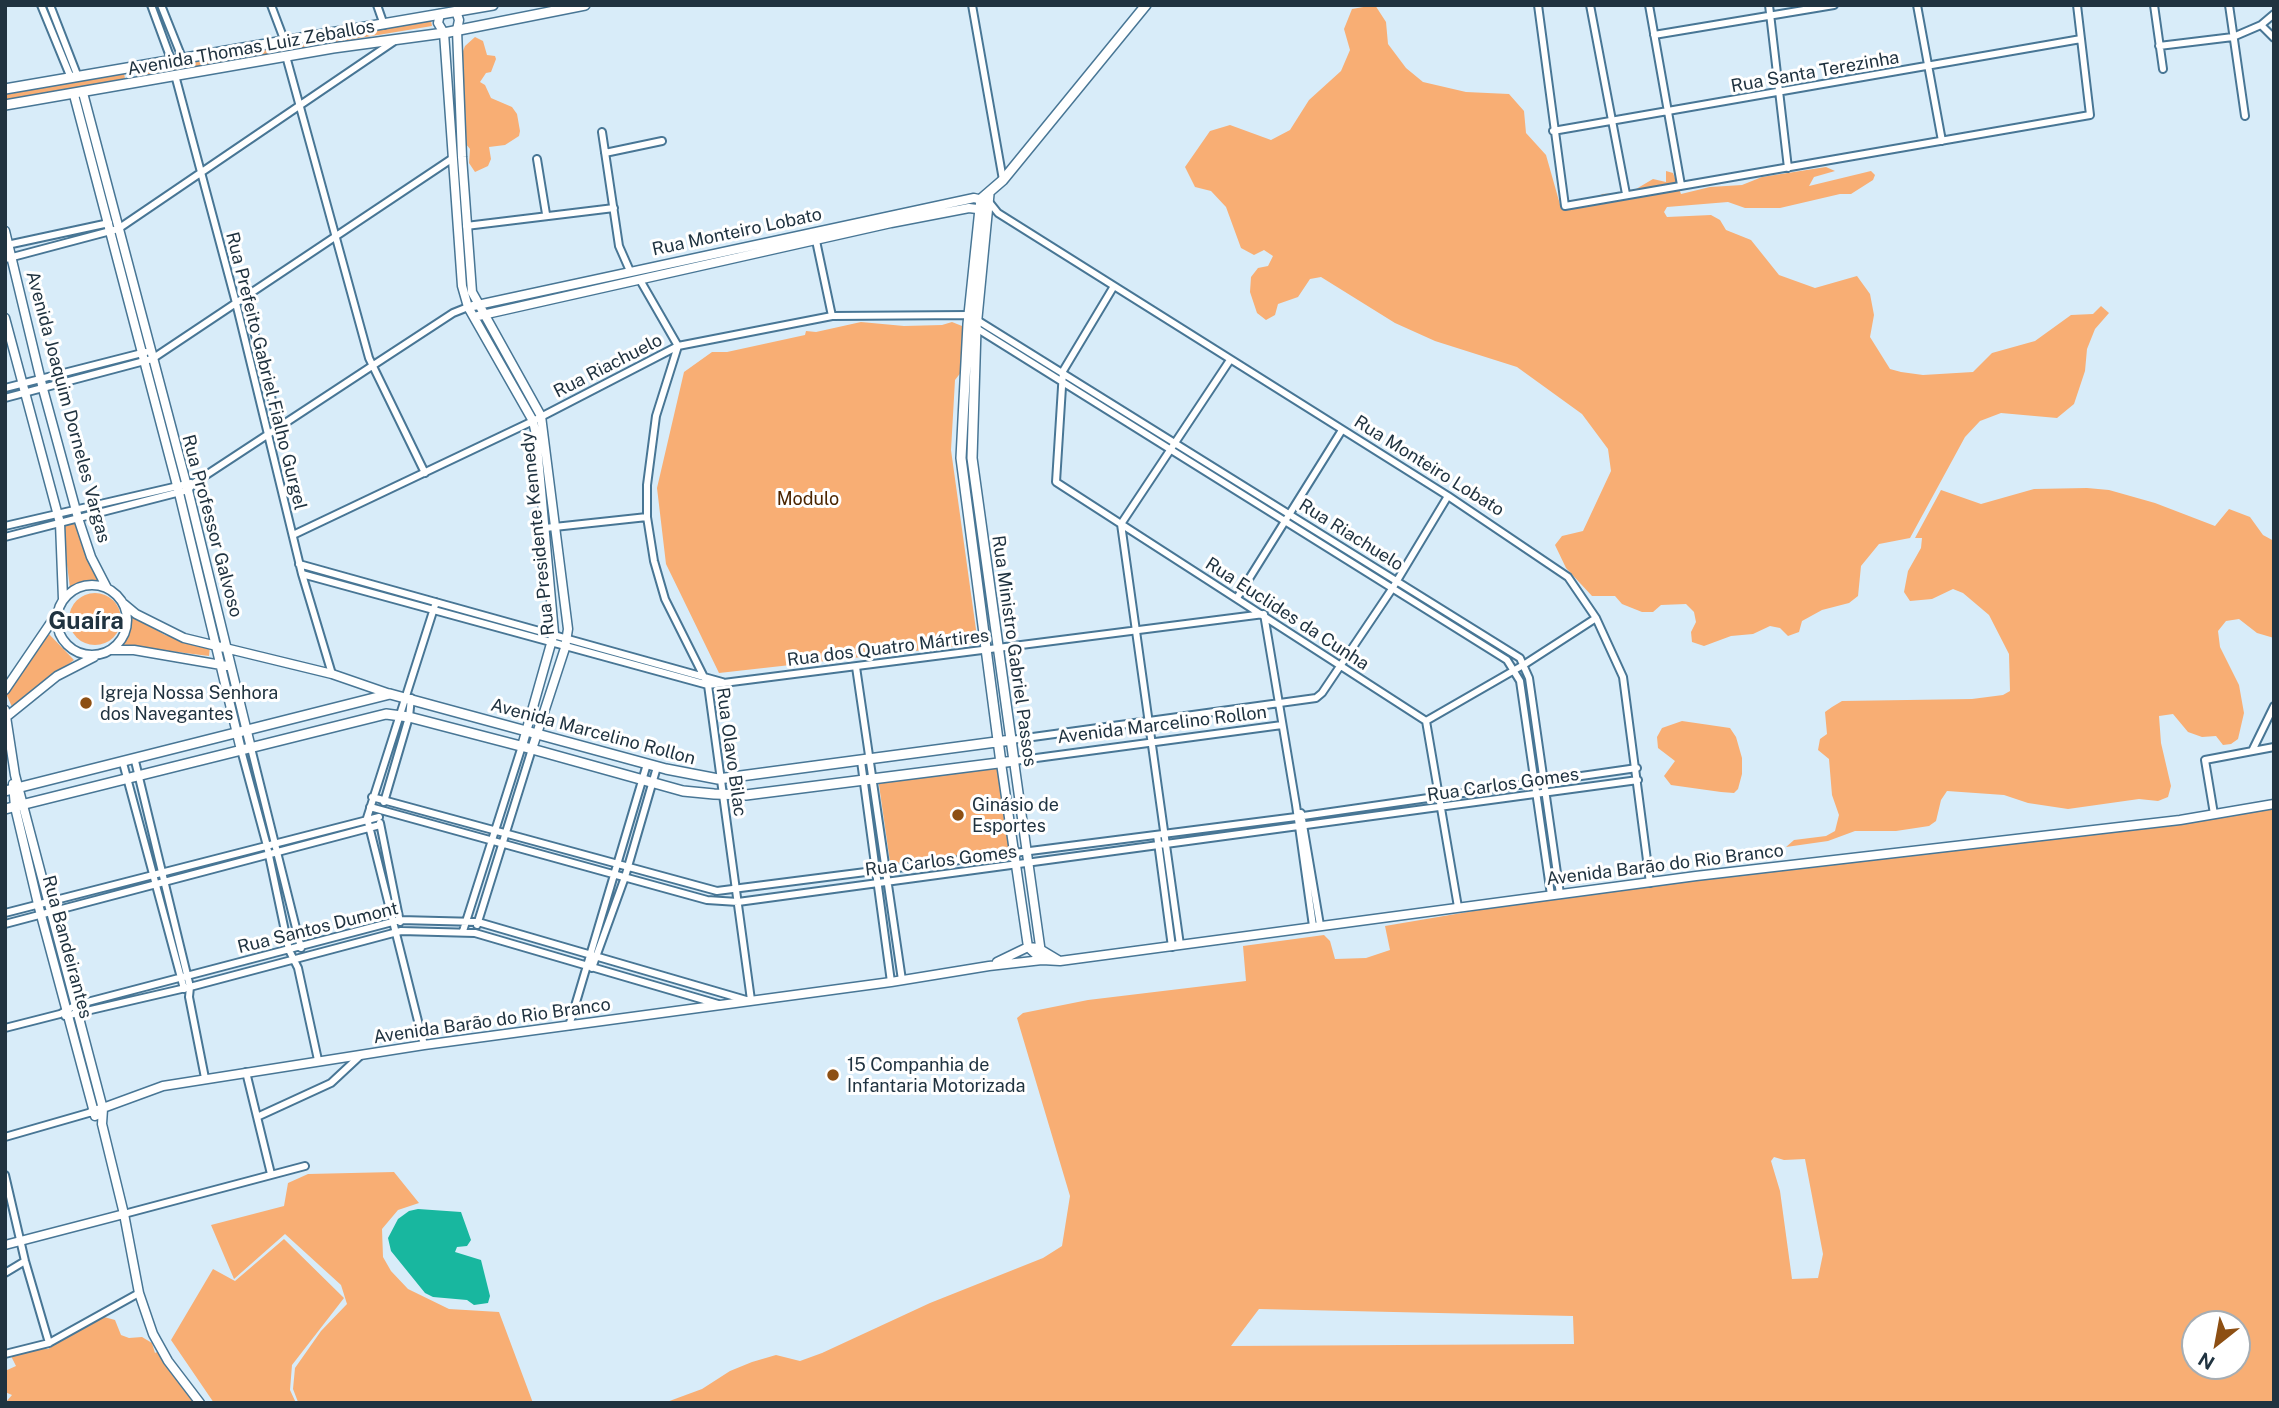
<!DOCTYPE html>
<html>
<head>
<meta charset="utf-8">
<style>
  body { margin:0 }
  #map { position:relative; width:2279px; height:1408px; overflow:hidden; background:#d8ecf9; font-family:"Public Sans",sans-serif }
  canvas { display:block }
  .frame { position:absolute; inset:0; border:7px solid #203340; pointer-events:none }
  .north { position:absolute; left:2181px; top:1310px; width:70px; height:70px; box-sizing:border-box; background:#fff; border:2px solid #a6adb3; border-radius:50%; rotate:211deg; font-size:19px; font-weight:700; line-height:28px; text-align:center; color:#203340 }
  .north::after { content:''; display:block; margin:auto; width:24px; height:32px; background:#8d4f13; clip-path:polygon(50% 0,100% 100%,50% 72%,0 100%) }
</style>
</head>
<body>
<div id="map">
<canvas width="2279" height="1408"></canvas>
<div class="frame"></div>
<div class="north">N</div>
</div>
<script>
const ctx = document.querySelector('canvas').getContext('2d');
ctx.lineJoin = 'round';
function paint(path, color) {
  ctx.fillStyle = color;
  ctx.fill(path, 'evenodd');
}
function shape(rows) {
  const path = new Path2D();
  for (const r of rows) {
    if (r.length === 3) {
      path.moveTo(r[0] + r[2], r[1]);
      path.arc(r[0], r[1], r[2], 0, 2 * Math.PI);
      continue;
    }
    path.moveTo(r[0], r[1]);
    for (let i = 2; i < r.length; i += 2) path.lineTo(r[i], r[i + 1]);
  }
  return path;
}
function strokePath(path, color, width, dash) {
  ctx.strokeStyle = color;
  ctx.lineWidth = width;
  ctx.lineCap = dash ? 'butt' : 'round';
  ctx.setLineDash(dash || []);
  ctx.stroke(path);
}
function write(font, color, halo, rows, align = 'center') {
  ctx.font = font + ' "Public Sans",sans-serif';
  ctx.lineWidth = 6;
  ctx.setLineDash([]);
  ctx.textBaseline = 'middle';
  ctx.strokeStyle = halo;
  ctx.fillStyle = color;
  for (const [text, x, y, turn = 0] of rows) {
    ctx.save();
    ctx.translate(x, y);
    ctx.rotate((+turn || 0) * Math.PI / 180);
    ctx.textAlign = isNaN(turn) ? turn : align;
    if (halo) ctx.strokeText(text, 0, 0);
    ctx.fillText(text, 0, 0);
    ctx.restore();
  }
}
paint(shape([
  [1375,5,1386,22,1388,44,1406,68,1423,82,1466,92,1509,94,1524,111,1526,133,1546,155,1561,208,1589,207,1602,194,1616,193,1630,198,1636,189,1653,179,1666,182,1666,171,1673,173,1681,194,1710,187,1742,185,1762,177,1826,167,1835,171,1814,177,1809,186,1871,171,1875,175,1873,180,1851,194,1840,194,1780,208,1745,208,1728,202,1667,207,1664,212,1667,217,1711,215,1720,220,1726,230,1751,240,1779,275,1815,288,1857,276,1870,294,1874,315,1870,337,1890,369,1901,372,1923,375,1973,372,1992,353,2035,341,2071,315,2093,314,2101,306,2109,313,2095,329,2087,349,2085,371,2074,404,2057,418,2001,413,1980,421,1965,437,1910,538,1879,544,1861,566,1858,596,1849,603,1822,610,1802,621,1799,632,1788,636,1780,628,1770,626,1753,634,1731,636,1704,646,1692,642,1691,632,1696,622,1694,612,1686,604,1661,605,1653,612,1642,612,1622,604,1615,596,1592,596,1566,568,1555,545,1562,536,1583,531,1611,471,1608,449,1582,414,1517,367,1435,341,1395,323,1321,277,1310,279,1298,297,1278,304,1275,315,1266,320,1257,313,1250,292,1251,277,1258,268,1268,266,1273,256,1264,250,1254,255,1241,248,1226,207,1211,191,1195,187,1185,167,1210,131,1230,125,1271,140,1290,130,1309,100,1341,71,1350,50,1344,29,1352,9],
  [431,21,432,26,336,42,335,37],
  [475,37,483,41,487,55,495,56,496,59,491,72,486,73,480,82,485,85,491,98,512,107,517,114,520,131,519,136,505,145,489,147,491,159,488,166,475,172,469,163,470,149,461,138,464,86,459,61,465,46],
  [327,38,328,41,284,52,137,78,136,75,158,68],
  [124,73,125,79,5,100,5,94],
  [861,322,904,326,942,325,952,322,962,326,962,371,955,380,951,450,978,644,719,673,666,564,657,488,684,372,712,352,727,352,805,335,806,331,816,332],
  [2087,488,2109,490,2155,503,2215,526,2229,509,2250,517,2263,535,2274,541,2274,638,2257,633,2239,619,2226,621,2218,631,2220,647,2239,685,2244,713,2238,739,2231,744,2223,745,2216,736,2202,737,2188,732,2173,714,2159,716,2161,743,2171,786,2168,797,2158,801,2139,799,2068,809,2028,803,2004,795,1947,791,1941,800,1936,821,1929,826,1896,831,1855,831,1828,841,1786,847,1794,840,1826,836,1835,831,1839,815,1832,795,1829,759,1818,750,1820,739,1827,734,1825,712,1832,707,1842,701,1972,699,2003,695,2010,691,2009,654,1989,615,1963,593,1953,589,1932,599,1910,601,1904,592,1908,571,1921,548,1922,538,1915,538,1941,490,1981,504,2034,489],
  [75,523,98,580,70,588,62,526],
  [95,619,26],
  [129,614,165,635,210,646,209,656,121,645],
  [48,633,74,660,12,707,5,691],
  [1682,721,1730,728,1736,737,1742,758,1742,774,1738,789,1734,793,1721,792,1671,785,1664,776,1675,761,1658,748,1657,737,1662,728],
  [998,767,1011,850,891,869,878,778],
  [2274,806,2274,1403,664,1403,702,1389,730,1371,752,1362,776,1355,800,1361,822,1353,930,1303,1043,1258,1062,1246,1070,1196,1017,1018,1023,1013,1088,1000,1246,981,1243,946,1324,935,1330,941,1335,959,1366,958,1390,950,1385,926,1550,898],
  [1774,1157,1784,1160,1805,1159,1823,1254,1818,1278,1792,1279,1780,1191,1771,1161],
  [1259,1309,1573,1316,1574,1344,1231,1346],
  [2195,1324,2237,1324,2237,1366,2195,1366],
  [394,1172,419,1203,398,1210,382,1229,383,1257,391,1271,408,1289,449,1309,499,1312,533,1403,298,1402,293,1389,295,1368,321,1331,347,1304,341,1285,285,1234,234,1279,211,1225,284,1206,288,1183,308,1174],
  [284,1239,344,1298,292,1365,290,1390,296,1403,214,1403,171,1340,213,1269,235,1281],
  [104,1317,115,1320,121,1335,129,1338,142,1337,152,1343,155,1353,159,1351,197,1403,5,1403,12,1395,5,1392,5,1371,16,1366,10,1354,41,1347,48,1349,82,1326]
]), '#f8ae74');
paint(shape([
  [418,1209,461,1212,471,1240,467,1246,457,1247,455,1252,481,1260,490,1296,488,1303,474,1305,467,1300,433,1297,425,1293,391,1251,388,1238,398,1219,409,1211]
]), '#18b79f');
const minor = shape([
  [41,5,71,78],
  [50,5,78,77],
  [151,5,172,62],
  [161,5,183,60],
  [271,5,285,42],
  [377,5,384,25],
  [972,5,1003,180],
  [1538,5,1565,206,2090,115,2077,5],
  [1590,5,1626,194],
  [1649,5,1681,185],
  [1769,5,1788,168],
  [1917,5,1942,141],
  [2154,5,2163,69],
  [2229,5,2245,116],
  [2261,25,2274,38],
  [1654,35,1834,5],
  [2159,46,2233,37,2261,25,2274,14],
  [286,56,369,358,425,473],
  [175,75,236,303,302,574,332,674],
  [1553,131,2081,39],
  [602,132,619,246,630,271],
  [605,153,662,141],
  [537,159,546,214],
  [990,203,998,213,1448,496,1568,577,1596,618,1623,677,1650,883],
  [466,226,614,208],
  [815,236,832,316],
  [7,245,109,223],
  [5,259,118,229,393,42],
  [640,280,678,346,656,416,647,485,647,517,654,561,665,599,708,685,751,1000],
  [1114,286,1063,371,1056,482,1426,721,1458,907],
  [245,297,279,427],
  [973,326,1507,660,1520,681,1551,895],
  [5,388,146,352],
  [5,398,152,359,453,158],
  [5,526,191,483],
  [545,528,647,517],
  [293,535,533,421,678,346,832,316,969,315,1520,658,1529,678,1560,894],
  [5,537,188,490,194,483,372,366,453,313,468,307],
  [299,564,722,682],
  [302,574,708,685,1264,614,1296,805,1313,926],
  [1237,598,1342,430],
  [856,667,902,980],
  [1426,721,1525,664,1596,618],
  [1011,740,1316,698,1322,693,1392,589,1448,496],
  [251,748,301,948],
  [241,750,267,846,289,950,298,968,318,1060],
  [2252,751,2274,706],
  [135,761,190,987,189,997,205,1078],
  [861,761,891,982],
  [1014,761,1282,725],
  [123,763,184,989],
  [372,797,717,891,1296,817,1637,768],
  [384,802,409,717,411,698],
  [370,807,707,900,738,902,1638,780],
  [1301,813,1320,925],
  [2214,814,2205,760,2274,747],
  [380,823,400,922],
  [1157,835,1172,947],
  [5,913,379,817],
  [5,924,380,825],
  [477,925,532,749],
  [463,931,522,746],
  [1180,945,1121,524,1230,360],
  [592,968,625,877,657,767],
  [65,1016,190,987,401,931,475,933,718,1004],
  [569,1026,647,764],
  [5,1028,60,1014,76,1005,400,920,478,922,746,1000],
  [424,1045,367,818,436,602],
  [246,1072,271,1174],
  [257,1117,331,1083,360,1056],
  [5,1137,92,1112],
  [5,1175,25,1261,49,1343],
  [124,1214,305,1166],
  [5,1273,25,1261],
  [5,1354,49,1343,139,1293]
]);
const tertiary = shape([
  [456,11,459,20,457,30,462,157,472,292,541,416,568,629,565,648,532,749],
  [440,14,438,23,444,33,462,286,468,307,533,421,536,435,554,633,522,746],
  [83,93,188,490,251,748],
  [74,95,179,493,241,750],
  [5,231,43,389,78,518,91,557,107,588],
  [473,306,974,198,987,201],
  [478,316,891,223,969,208,985,210],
  [5,318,60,523,63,599],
  [92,620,35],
  [124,604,136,614,184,638,332,674,390,694],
  [112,650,134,650,227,666],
  [5,690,56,615],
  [5,710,15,775,103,1109,102,1124,124,1214,139,1293,153,1334,168,1361,200,1403],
  [5,718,57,676,94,657],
  [1014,761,1042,960],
  [1001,763,1028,947,1042,960],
  [13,784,15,807,38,904,95,1116],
  [997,962,1028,947,1038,948,1058,960],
  [92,1112,163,1086,424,1045,891,982,989,966,1042,960,1060,961,1696,876,2180,820,2274,804],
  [5,1245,124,1214]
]);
const secondary = shape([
  [5,89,493,5],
  [5,105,333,48,444,33,585,5],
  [1001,763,961,458,968,324,981,199,1003,180,1146,5],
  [5,791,390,694,666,769,718,779,1011,740],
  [5,809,386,714,409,717,532,749,683,791,714,794,746,795,1014,761,972,458,976,328,989,194]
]);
strokePath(minor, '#487695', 10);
strokePath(tertiary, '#487695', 11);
strokePath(secondary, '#487695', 12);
strokePath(minor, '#fff', 6);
strokePath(tertiary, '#fff', 8);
strokePath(secondary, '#fff', 9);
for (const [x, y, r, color] of [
  [86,703,7,"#8d4f13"],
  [958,815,7,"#8d4f13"],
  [833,1075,7,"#8d4f13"]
]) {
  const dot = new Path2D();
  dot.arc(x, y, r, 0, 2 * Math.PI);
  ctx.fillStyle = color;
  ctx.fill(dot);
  strokePath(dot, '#fff', 2.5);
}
write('18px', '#203340', '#fff', [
  ["Avenida Thomas Luiz Zeballos",251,48,-10],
  ["Rua Santa Terezinha",1815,72,-10],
  ["Rua Monteiro Lobato",737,232,-12],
  ["Rua Riachuelo",608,366,-27],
  ["Rua Prefeito Gabriel Fialho Gurgel",266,371,76],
  ["Avenida Joaquim Dorneles Vargas",68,407,75],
  ["Rua Monteiro Lobato",1429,466,32],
  ["Rua Professor Galvoso",212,526,75],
  ["Rua Presidente Kennedy",538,534,-96],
  ["Rua Riachuelo",1351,535,32],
  ["Rua Euclides da Cunha",1287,614,33],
  ["Rua dos Quatro Mártires",888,648,-7],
  ["Rua Ministro Gabriel Passos",1014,651,82],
  ["Avenida Marcelino Rollon",1162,725,-7],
  ["Avenida Marcelino Rollon",593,732,15],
  ["Rua Olavo Bilac",731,752,82],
  ["Rua Carlos Gomes",1503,785,-8],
  ["Rua Carlos Gomes",941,861,-7],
  ["Avenida Barão do Rio Branco",1665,865,-7],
  ["Rua Santos Dumont",318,928,-14],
  ["Rua Bandeirantes",67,947,75],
  ["Avenida Barão do Rio Branco",492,1021,-8]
]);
write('18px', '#4c2500', '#fff', [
  ["Modulo",808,499]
]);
write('18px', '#203340', '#fff', [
  ["Igreja Nossa Senhora",100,693],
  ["dos Navegantes",100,714],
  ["Ginásio de",972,805],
  ["Esportes",972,826],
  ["15 Companhia de",847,1065],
  ["Infantaria Motorizada",847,1086]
], 'left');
write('bold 24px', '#203340', '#fff', [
  ["Guaíra",86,622]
]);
</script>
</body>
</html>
